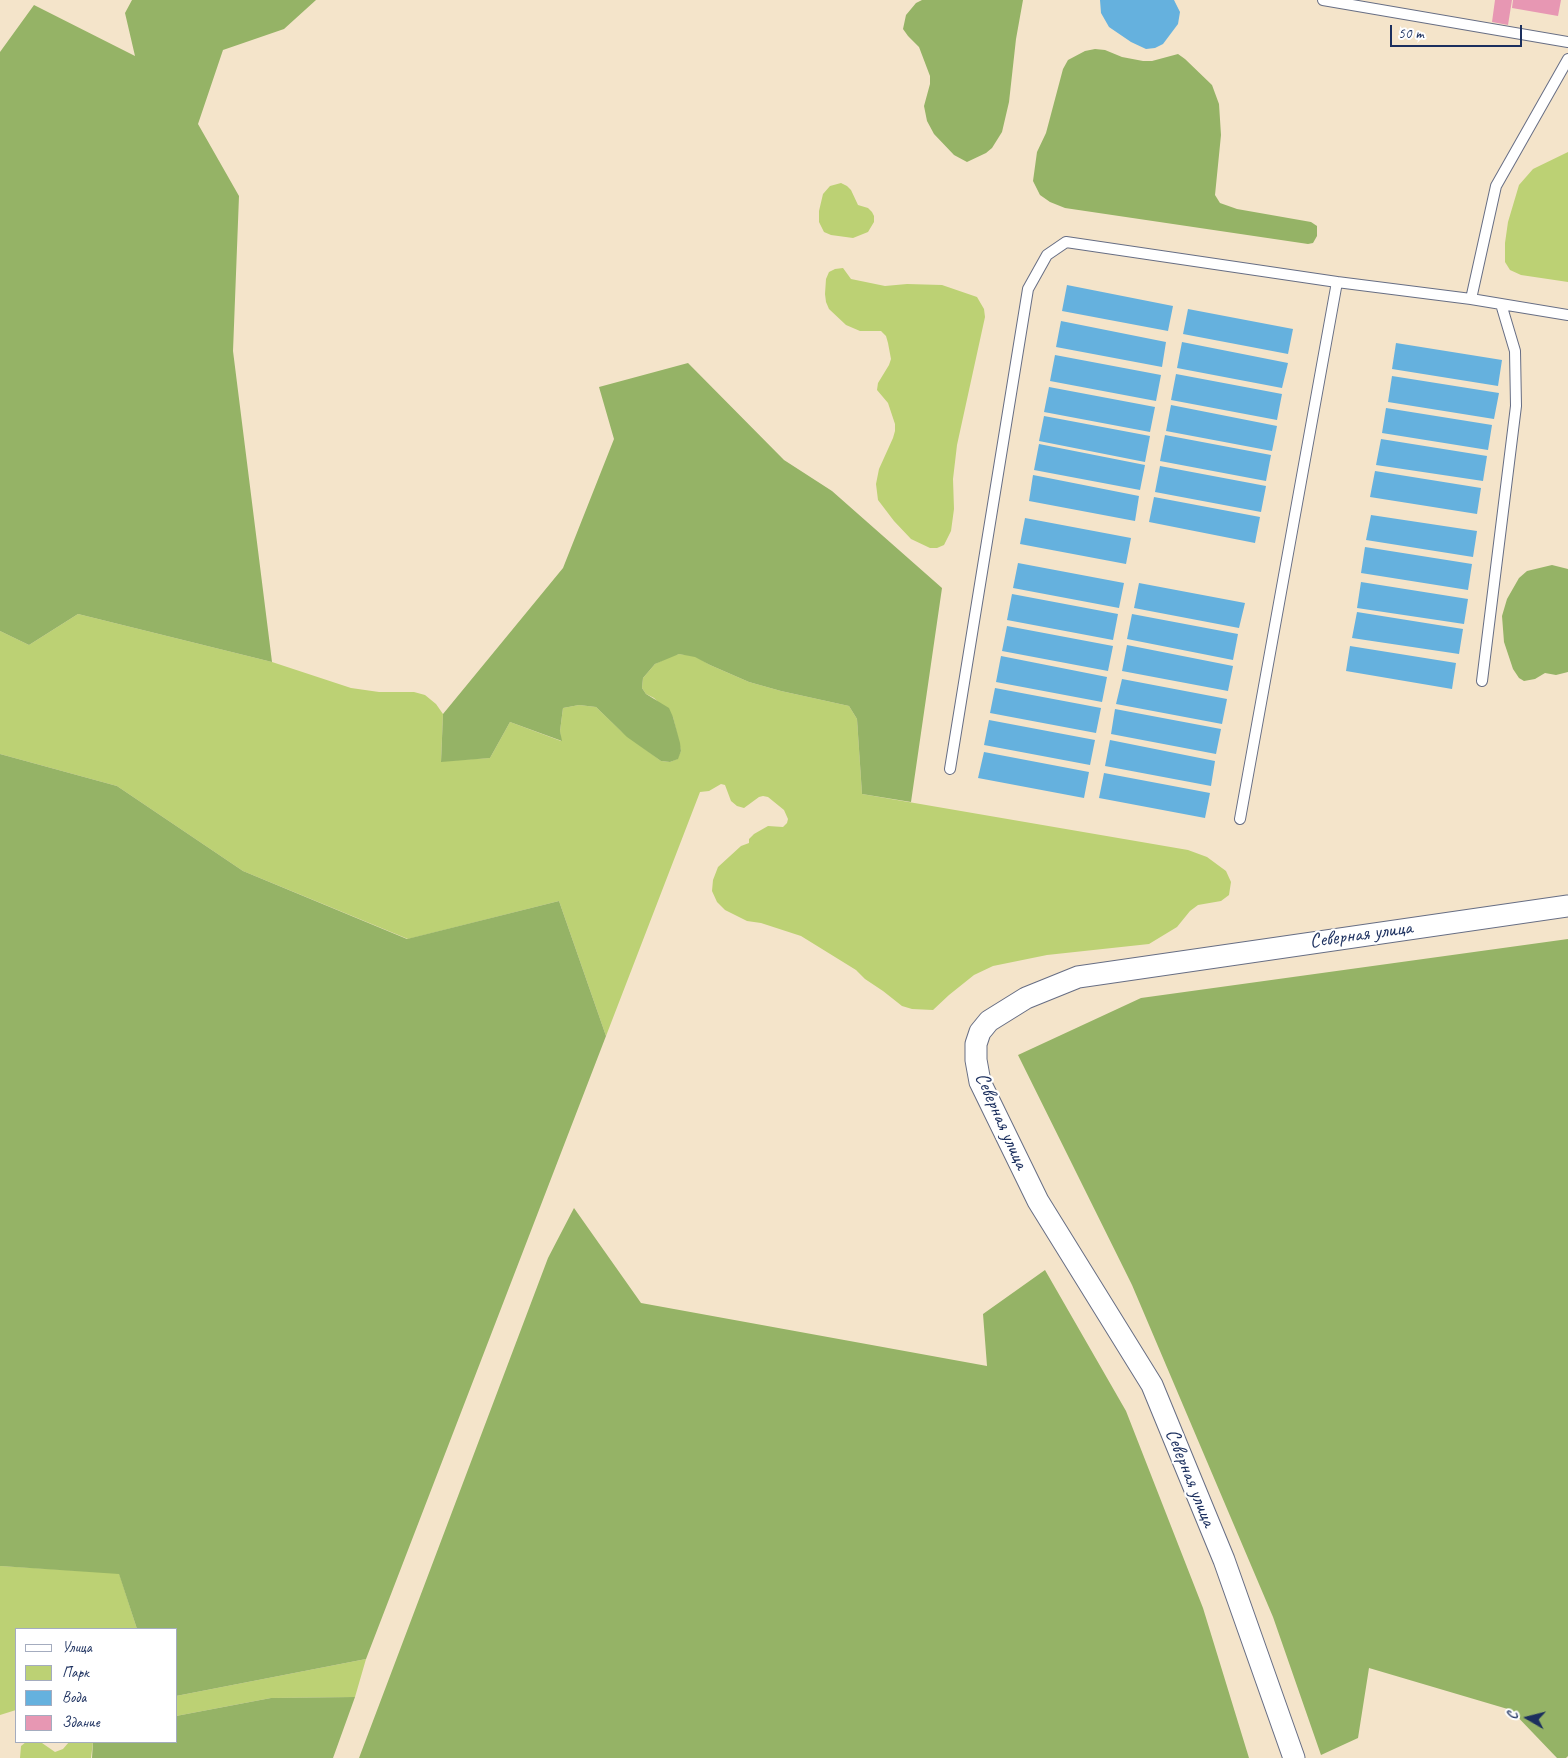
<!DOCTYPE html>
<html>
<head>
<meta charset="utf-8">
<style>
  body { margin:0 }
  #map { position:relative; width:1568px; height:1758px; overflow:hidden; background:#f4e4ca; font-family:Caveat,sans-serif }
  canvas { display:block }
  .legend { position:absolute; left:15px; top:1628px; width:162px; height:115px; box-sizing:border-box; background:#fff; border:1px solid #a4acbf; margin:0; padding:6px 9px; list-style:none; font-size:15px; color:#1b2f5e }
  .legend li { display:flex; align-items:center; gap:10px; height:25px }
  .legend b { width:25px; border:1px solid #a4acbf }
  .north { position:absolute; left:1503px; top:1693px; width:50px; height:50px; -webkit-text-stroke:4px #fff; paint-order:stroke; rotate:278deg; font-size:14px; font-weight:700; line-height:20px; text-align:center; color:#1b2f5e }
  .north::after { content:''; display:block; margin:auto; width:18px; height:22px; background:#1b2f5e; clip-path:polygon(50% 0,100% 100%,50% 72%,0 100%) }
  .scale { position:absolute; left:1390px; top:25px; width:132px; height:22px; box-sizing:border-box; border:2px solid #1b2f5e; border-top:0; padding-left:6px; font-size:15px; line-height:18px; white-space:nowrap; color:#1b2f5e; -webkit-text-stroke:4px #fff; paint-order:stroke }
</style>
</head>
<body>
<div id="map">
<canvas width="1568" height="1758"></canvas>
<ul class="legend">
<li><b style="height:6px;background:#fff"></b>Улица</li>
<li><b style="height:14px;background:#bcd174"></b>Парк</li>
<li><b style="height:14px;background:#65b1de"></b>Вода</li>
<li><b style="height:14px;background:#e797b3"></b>Здание</li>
</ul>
<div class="north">С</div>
<div class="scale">50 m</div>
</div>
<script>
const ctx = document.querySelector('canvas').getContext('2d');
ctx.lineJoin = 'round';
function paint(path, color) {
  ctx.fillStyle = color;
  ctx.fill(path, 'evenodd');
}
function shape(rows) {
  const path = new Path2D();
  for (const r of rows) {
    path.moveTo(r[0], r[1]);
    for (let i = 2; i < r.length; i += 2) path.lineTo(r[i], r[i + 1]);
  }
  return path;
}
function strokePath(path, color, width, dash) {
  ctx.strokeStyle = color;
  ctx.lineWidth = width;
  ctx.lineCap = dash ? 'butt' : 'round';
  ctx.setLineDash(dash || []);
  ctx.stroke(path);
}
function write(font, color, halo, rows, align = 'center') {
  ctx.font = font + ' Caveat,sans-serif';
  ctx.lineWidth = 4.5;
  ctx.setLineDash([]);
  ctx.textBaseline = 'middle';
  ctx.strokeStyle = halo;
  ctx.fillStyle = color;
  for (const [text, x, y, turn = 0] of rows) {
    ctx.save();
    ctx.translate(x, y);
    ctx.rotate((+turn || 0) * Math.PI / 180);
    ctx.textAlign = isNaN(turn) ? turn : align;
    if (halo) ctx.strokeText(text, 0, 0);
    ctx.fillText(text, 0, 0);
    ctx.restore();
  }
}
paint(shape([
  [1568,152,1568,282,1521,275,1510,270,1505,262,1505,243,1508,222,1519,185,1533,169],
  [841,183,847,186,851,190,858,205,868,208,872,212,874,216,874,222,868,232,853,238,831,235,824,232,819,222,819,211,823,194,830,186],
  [843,268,851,279,885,286,907,284,942,285,977,297,984,309,985,317,957,445,953,479,954,509,951,531,944,545,937,548,930,548,911,539,894,521,878,500,876,484,879,469,893,438,895,431,895,424,888,403,877,390,878,383,889,365,891,359,888,343,886,336,881,331,860,331,846,325,829,309,826,302,825,294,826,279,829,272,835,269],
  [78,614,272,662,351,688,379,692,414,692,425,695,436,704,443,714,441,761,490,758,510,722,561,741,560,731,563,708,579,705,596,707,621,731,661,761,670,762,677,759,681,751,673,717,654,698,646,694,642,688,643,678,655,664,671,656,679,654,695,656,710,665,749,682,781,691,849,706,857,719,862,794,1188,850,1207,857,1226,871,1231,882,1229,895,1221,901,1198,905,1190,911,1177,927,1149,944,1047,955,993,966,974,975,949,995,933,1010,912,1009,902,1006,883,991,865,979,856,970,801,936,761,923,747,921,725,910,717,902,712,891,713,880,718,867,741,846,749,843,749,839,754,834,768,826,783,827,787,823,788,819,784,810,768,797,763,796,759,797,744,808,737,806,731,801,725,785,721,784,709,791,700,792,606,1036,559,901,408,939,243,871,117,786,0,754,0,631,29,645],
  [0,1566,119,1573,137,1629,16,1629,16,1710,0,1715],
  [366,1659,355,1697,271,1698,176,1716,176,1696],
  [26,1742,42,1743,55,1752,63,1749,69,1742,93,1742,91,1758,20,1758,21,1746]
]), '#bcd174');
paint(shape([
  [132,0,316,0,284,29,223,50,198,124,239,196,233,351,272,662,78,614,29,645,0,631,0,52,34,5,135,56,125,13],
  [922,0,1023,0,1016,39,1009,102,1002,132,992,148,986,153,967,162,954,155,934,134,927,121,924,106,930,84,930,76,919,47,908,36,903,29,906,15,916,3],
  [1095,49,1105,50,1122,57,1143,61,1152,61,1178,54,1185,59,1212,85,1219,104,1221,135,1215,195,1220,203,1237,209,1311,222,1317,226,1317,236,1313,243,1308,244,1065,208,1050,202,1040,195,1033,181,1037,152,1046,133,1063,69,1068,60,1085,51],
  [688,363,784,460,832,491,942,588,911,802,862,794,857,719,849,706,781,691,749,682,710,665,695,657,679,654,655,664,643,678,642,688,646,694,669,708,673,717,680,743,681,751,678,759,670,762,661,761,627,737,596,707,579,705,563,708,560,731,562,741,510,722,490,758,441,762,443,714,563,568,614,439,599,387],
  [1552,565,1568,569,1568,672,1556,675,1545,673,1535,679,1524,681,1519,678,1513,669,1504,642,1502,616,1507,599,1519,578,1527,571],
  [0,754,117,786,243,871,407,939,559,901,606,1036,366,1659,176,1696,176,1629,137,1629,119,1574,0,1566],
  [1568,939,1568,1756,1566,1758,1557,1758,1511,1710,1369,1668,1358,1738,1321,1755,1273,1617,1132,1285,1018,1055,1141,998],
  [574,1208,641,1303,987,1366,983,1314,1045,1270,1126,1411,1203,1608,1249,1758,359,1758,548,1258],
  [355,1697,333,1758,92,1758,93,1742,176,1742,176,1716,271,1698]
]), '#95b366');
paint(shape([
  [1100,0,1174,0,1180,12,1178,24,1163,44,1155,48,1146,49,1131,42,1109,27,1101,13],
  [1067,285,1173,306,1168,331,1062,311],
  [1188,309,1293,329,1288,354,1183,334],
  [1061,321,1166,342,1162,367,1056,347],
  [1182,342,1288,363,1282,388,1177,368],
  [1396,343,1502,360,1498,386,1392,369],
  [1055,355,1161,375,1156,401,1050,381],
  [1176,374,1282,394,1277,420,1171,400],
  [1392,376,1499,393,1494,419,1388,402],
  [1049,387,1155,407,1150,432,1044,412],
  [1171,405,1277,426,1272,451,1166,431],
  [1386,408,1492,425,1488,450,1382,433],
  [1044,416,1150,436,1145,462,1039,441],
  [1165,435,1271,455,1266,481,1160,461],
  [1381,439,1487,456,1483,481,1376,465],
  [1039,444,1145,465,1140,490,1034,470],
  [1160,466,1266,486,1261,512,1155,492],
  [1375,471,1481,488,1477,514,1370,497],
  [1033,475,1139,496,1135,521,1029,501],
  [1154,497,1260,517,1255,543,1149,522],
  [1371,515,1477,531,1473,557,1366,540],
  [1025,518,1131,538,1126,564,1020,544],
  [1365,547,1472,564,1468,590,1361,573],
  [1018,563,1124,583,1119,608,1013,588],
  [1361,582,1468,599,1464,624,1357,608],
  [1139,583,1245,603,1239,628,1134,608],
  [1012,594,1118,614,1113,640,1007,620],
  [1357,612,1463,629,1459,654,1352,638],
  [1132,614,1238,634,1233,660,1127,639],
  [1007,626,1113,646,1108,671,1002,651],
  [1127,645,1233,666,1228,691,1122,671],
  [1350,646,1456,663,1452,689,1346,671],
  [1001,656,1107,677,1102,702,996,682],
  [1122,679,1227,699,1222,724,1116,704],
  [995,688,1101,708,1096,733,990,713],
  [1115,709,1221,729,1216,754,1111,734],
  [989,720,1095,740,1090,765,984,745],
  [1110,740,1215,761,1211,786,1105,766],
  [984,752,1089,772,1084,798,978,778],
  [1104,773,1210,793,1205,818,1099,798]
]), '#65b1de');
paint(shape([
  [1495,0,1512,0,1508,25,1492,22],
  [1513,0,1561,0,1558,16,1512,8]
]), '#e797b3');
const service = shape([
  [1323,0,1568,42],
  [1471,299,1496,186,1568,59],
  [1482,681,1516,406,1515,351,1501,304],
  [950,769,1028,289,1047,255,1066,242,1337,282,1471,299,1568,315],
  [1240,819,1337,282]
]);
const minor = shape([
  [1294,1758,1224,1560,1152,1385,1038,1201,980,1082,976,1060,976,1044,980,1032,989,1021,1026,998,1078,977,1568,906]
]);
strokePath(service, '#676e84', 12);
strokePath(minor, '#676e84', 23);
strokePath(service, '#fff', 10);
strokePath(minor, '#fff', 21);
write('20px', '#1b2f5e', '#fff', [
  ["Северная улица",1361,935,-8],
  ["Северная улица",1001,1121,66],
  ["Северная улица",1190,1478,68]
]);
</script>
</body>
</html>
